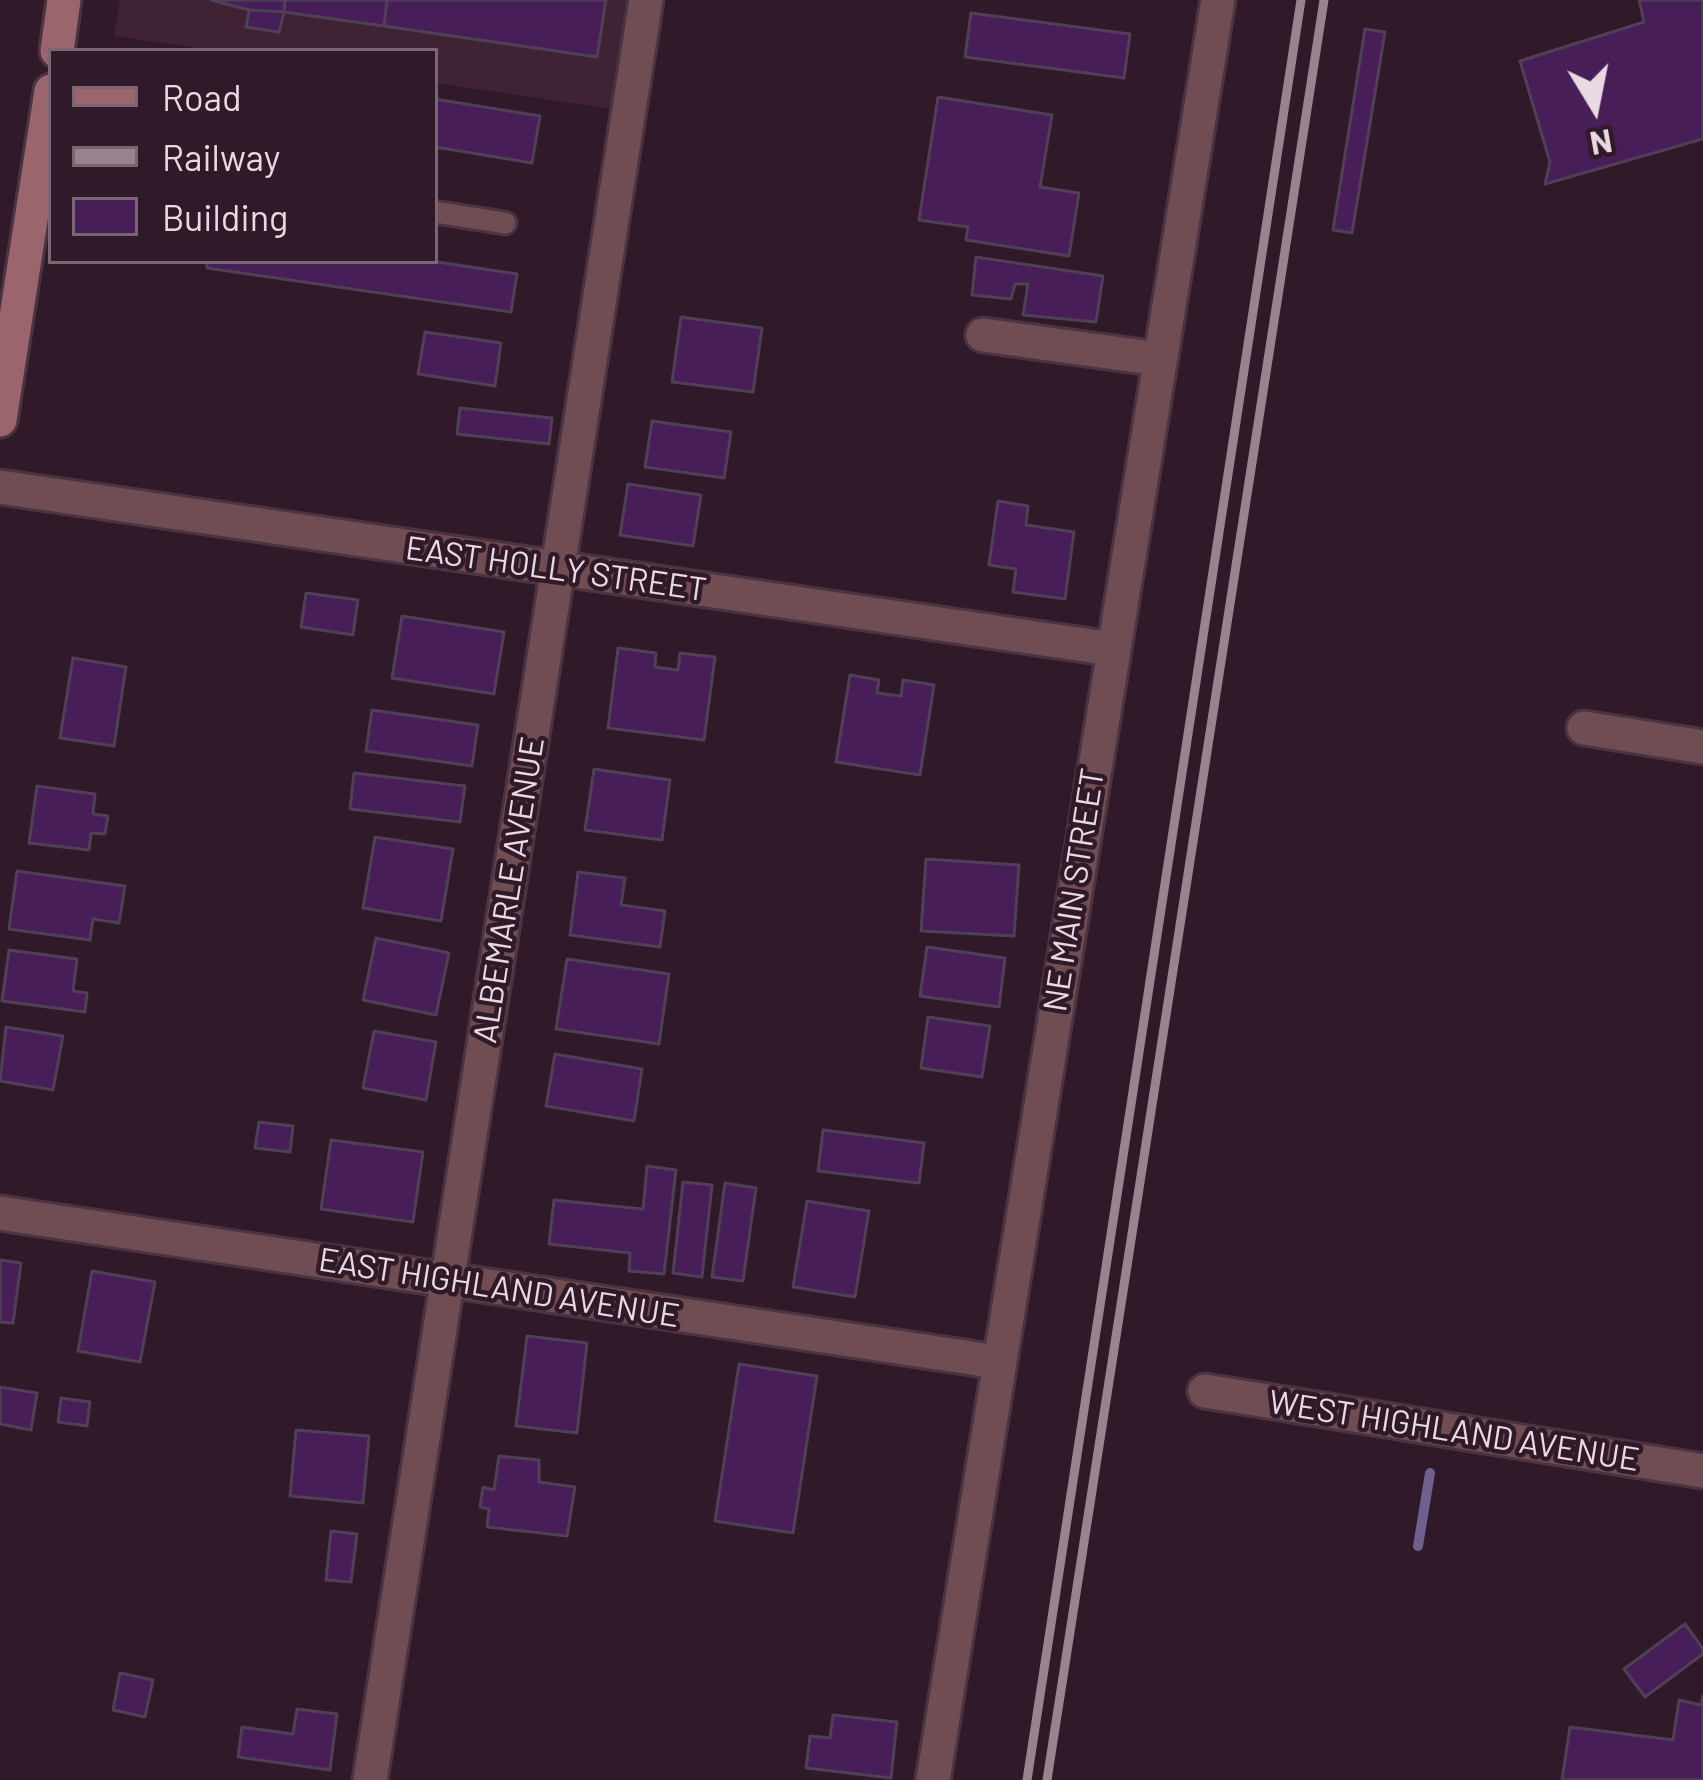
<!DOCTYPE html>
<html>
<head>
<meta charset="utf-8">
<style>
  body { margin:0 }
  #map { position:relative; width:1703px; height:1780px; overflow:hidden; background:#301928; font-family:Barlow,sans-serif }
  canvas { display:block }
  .legend { position:absolute; left:48px; top:48px; width:390px; height:216px; box-sizing:border-box; background:#301928; border:3px solid #7a6672; margin:0; padding:15px 21px; list-style:none; font-size:36px; color:#e9d9e2 }
  .legend li { display:flex; align-items:center; gap:24px; height:60px }
  .legend b { width:60px; border:3px solid #7a6672 }
  .north { position:absolute; left:1535px; top:48px; width:120px; height:120px; -webkit-text-stroke:9px #301928; paint-order:stroke; rotate:170deg; font-size:33px; font-weight:700; line-height:48px; text-align:center; color:#e9d9e2 }
  .north::after { content:''; display:block; margin:auto; width:42px; height:54px; background:#e9d9e2; clip-path:polygon(50% 0,100% 100%,50% 72%,0 100%) }
</style>
</head>
<body>
<div id="map">
<canvas width="1703" height="1780"></canvas>
<ul class="legend">
<li><b style="height:15px;background:#9b656d"></b>Road</li>
<li><b style="height:15px;background:#97848f"></b>Railway</li>
<li><b style="height:33px;background:#471e57"></b>Building</li>
</ul>
<div class="north">N</div>
</div>
<script>
const ctx = document.querySelector('canvas').getContext('2d');
ctx.lineJoin = 'round';
function paint(path, color) {
  ctx.fillStyle = color;
  ctx.fill(path, 'evenodd');
}
function shape(rows) {
  const path = new Path2D();
  for (const r of rows) {
    path.moveTo(r[0], r[1]);
    for (let i = 2; i < r.length; i += 2) path.lineTo(r[i], r[i + 1]);
  }
  return path;
}
function strokePath(path, color, width, dash) {
  ctx.strokeStyle = color;
  ctx.lineWidth = width;
  ctx.lineCap = dash ? 'butt' : 'round';
  ctx.setLineDash(dash || []);
  ctx.stroke(path);
}
function write(font, color, halo, rows, align = 'center') {
  ctx.font = font + ' Barlow,sans-serif';
  ctx.lineWidth = 9;
  ctx.setLineDash([]);
  ctx.textBaseline = 'middle';
  ctx.strokeStyle = halo;
  ctx.fillStyle = color;
  for (const [text, x, y, turn = 0] of rows) {
    ctx.save();
    ctx.translate(x, y);
    ctx.rotate((+turn || 0) * Math.PI / 180);
    ctx.textAlign = isNaN(turn) ? turn : align;
    if (halo) ctx.strokeText(text, 0, 0);
    ctx.fillText(text, 0, 0);
    ctx.restore();
  }
}
paint(shape([
  [120,0,628,0,612,109,435,83,435,51,219,51,114,36]
]), '#3f2335');
strokePath(shape([
  [1418,1546,1430,1473]
]), '#6e6190', 10);
const building = shape([
  [211,0,285,0,284,12,249,10,211,0],
  [285,0,387,0,384,26,284,12,285,0],
  [387,0,606,0,597,57,384,26,387,0],
  [1639,0,1703,0,1703,139,1545,184,1550,162,1520,61,1644,22,1639,0],
  [249,10,284,12,279,32,246,27,249,10],
  [971,13,1130,34,1124,78,965,57,971,13],
  [1365,29,1385,32,1352,233,1333,230,1365,29],
  [938,97,1052,115,1040,187,1079,193,1069,256,966,240,968,227,919,220,938,97],
  [435,99,540,116,532,163,435,147,435,99],
  [976,257,1103,276,1096,322,1023,315,1028,284,1015,284,1011,299,972,295,976,257],
  [207,261,431,261,517,274,511,312,207,268,207,261],
  [681,317,762,328,753,392,672,382,681,317],
  [425,332,501,343,495,386,418,374,425,332],
  [460,408,552,418,549,444,457,434,460,408],
  [652,421,731,432,724,478,645,467,652,421],
  [628,484,701,495,693,546,620,535,628,484],
  [998,501,1028,506,1026,525,1074,532,1065,599,1013,592,1016,569,989,565,998,501],
  [306,593,358,600,353,635,301,627,306,593],
  [402,616,504,632,494,694,392,678,402,616],
  [618,648,656,653,655,667,678,670,680,653,715,657,704,740,608,728,618,648],
  [73,658,126,667,114,746,60,738,73,658],
  [850,675,879,680,877,693,901,696,903,680,934,685,920,775,836,762,850,675],
  [372,710,478,725,472,766,366,751,372,710],
  [594,769,670,780,662,840,585,830,594,769],
  [354,773,465,786,460,822,350,809,354,773],
  [37,786,95,794,93,814,108,816,105,834,91,833,89,850,29,843,37,786],
  [375,837,453,849,441,921,363,908,375,837],
  [926,859,1019,865,1014,936,921,931,926,859],
  [17,871,125,886,119,923,93,919,90,940,9,929,17,871],
  [578,872,625,878,621,905,665,911,660,947,570,935,578,872],
  [376,938,449,953,436,1015,363,1000,376,938],
  [927,947,1005,958,999,1007,920,996,927,947],
  [9,950,77,959,73,991,87,993,85,1012,2,1001,9,950],
  [567,959,669,974,659,1044,556,1029,567,959],
  [928,1017,990,1026,982,1077,921,1068,928,1017],
  [6,1027,63,1036,53,1090,0,1081,6,1027],
  [374,1031,436,1042,426,1100,363,1088,374,1031],
  [555,1054,642,1069,634,1121,546,1106,555,1054],
  [259,1122,293,1126,290,1152,255,1148,259,1122],
  [823,1130,924,1143,919,1183,818,1171,823,1130],
  [331,1140,423,1152,413,1222,321,1209,331,1140],
  [647,1166,676,1170,664,1274,629,1271,630,1253,549,1244,554,1200,643,1209,647,1166],
  [683,1182,712,1185,702,1277,673,1273,683,1182],
  [725,1183,756,1188,743,1281,712,1277,725,1183],
  [807,1201,869,1211,855,1297,793,1287,807,1201],
  [0,1260,21,1263,13,1323,0,1322,0,1260],
  [92,1271,155,1282,140,1362,78,1351,92,1271],
  [527,1336,587,1343,577,1433,516,1426,527,1336],
  [739,1364,817,1376,793,1533,715,1521,739,1364],
  [0,1387,37,1393,31,1430,0,1424,0,1387],
  [61,1398,90,1402,87,1426,58,1422,61,1398],
  [296,1430,369,1436,363,1503,290,1496,296,1430],
  [499,1456,539,1460,539,1482,575,1487,567,1536,487,1527,489,1509,480,1507,483,1487,494,1490,499,1456],
  [331,1531,357,1534,351,1582,326,1580,331,1531],
  [1685,1624,1703,1649,1703,1654,1645,1697,1624,1669,1685,1624],
  [120,1673,153,1680,145,1717,113,1710,120,1673],
  [1703,1695,1703,1780,1562,1780,1570,1727,1673,1740,1679,1700,1701,1705,1703,1695],
  [297,1709,337,1714,330,1770,238,1757,242,1727,293,1734,297,1709],
  [833,1715,897,1722,891,1778,806,1768,810,1736,830,1738,833,1715]
]);
paint(building, '#471e57');
strokePath(building, '#4f4057', 3);
const service = shape([
  [435,212,505,223]
]);
const minor = shape([
  [983,335,1159,359],
  [0,487,1112,649],
  [1584,728,1703,747],
  [0,1213,998,1362],
  [1205,1391,1703,1471],
  [370,1780,646,0],
  [933,1780,1218,0]
]);
const secondary = shape([
  [57,51,64,0],
  [0,420,51,91]
]);
strokePath(service, '#4a3442', 27);
strokePath(minor, '#4a3442', 39);
strokePath(secondary, '#4a3442', 39);
strokePath(service, '#704d52', 21);
strokePath(minor, '#704d52', 33);
strokePath(secondary, '#9b656d', 33);
strokePath(shape([
  [1027,1780,1301,0],
  [1047,1780,1324,0]
]), '#97848f', 9);
write('33px', '#e9d9e2', '#301928', [
  ["EAST HOLLY STREET",556,569,8],
  ["ALBEMARLE AVENUE",509,890,-81],
  ["NE MAIN STREET",1074,890,-81],
  ["EAST HIGHLAND AVENUE",499,1288,9],
  ["WEST HIGHLAND AVENUE",1454,1431,9]
]);
</script>
</body>
</html>
